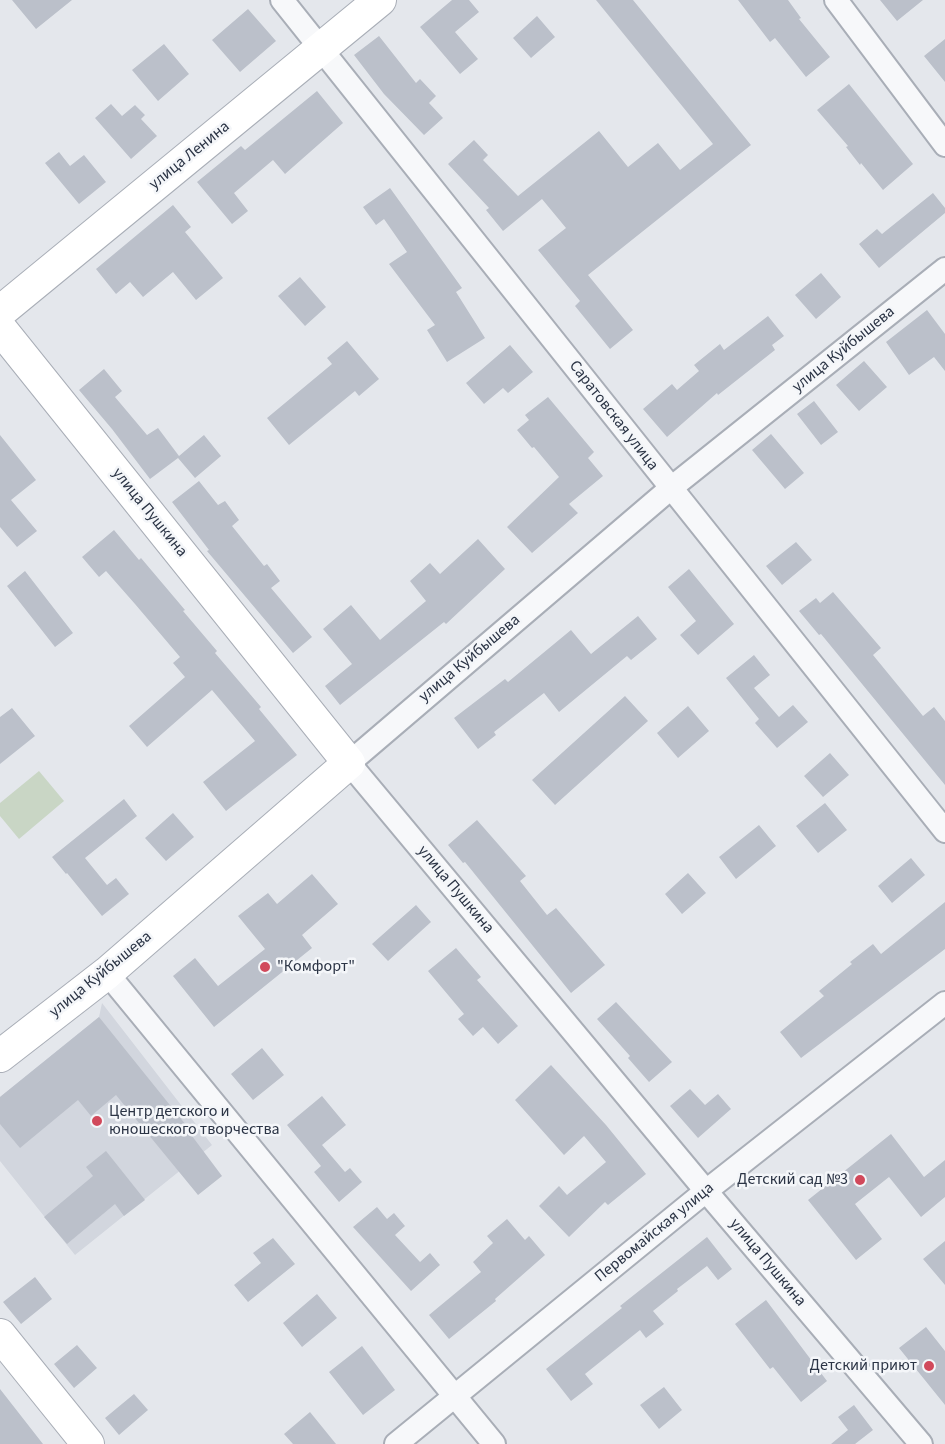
<!DOCTYPE html>
<html>
<head>
<meta charset="utf-8">
<style>
  body { margin:0 }
  canvas { display:block; background:#e4e7ec }
</style>
</head>
<body>
<canvas width="945" height="1444"></canvas>
<script>
const ctx = document.querySelector('canvas').getContext('2d');
ctx.lineJoin = 'round';
function paint(path, color) {
  ctx.fillStyle = color;
  ctx.fill(path, 'evenodd');
}
function shape(rows) {
  const path = new Path2D();
  for (const r of rows) {
    path.moveTo(r[0], r[1]);
    for (let i = 2; i < r.length; i += 2) path.lineTo(r[i], r[i + 1]);
  }
  return path;
}
function strokePath(path, color, width, dash) {
  ctx.strokeStyle = color;
  ctx.lineWidth = width;
  ctx.lineCap = dash ? 'butt' : 'round';
  ctx.setLineDash(dash || []);
  ctx.stroke(path);
}
function write(font, color, halo, rows, align = 'center') {
  ctx.font = font + ' "Source Sans 3",sans-serif';
  ctx.lineWidth = 5;
  ctx.setLineDash([]);
  ctx.textBaseline = 'middle';
  ctx.strokeStyle = halo;
  ctx.fillStyle = color;
  for (const [text, x, y, turn = 0] of rows) {
    ctx.save();
    ctx.translate(x, y);
    ctx.rotate((+turn || 0) * Math.PI / 180);
    ctx.textAlign = isNaN(turn) ? turn : align;
    if (halo) ctx.strokeText(text, 0, 0);
    ctx.fillText(text, 0, 0);
    ctx.restore();
  }
}
paint(shape([
  [102,1003,212,1145,75,1255,0,1161,0,1097,99,1017]
]), '#d2d6de');
paint(shape([
  [39,771,64,801,19,839,0,816,0,803]
]), '#c9d6c5');
paint(shape([
  [12,0,72,0,36,29],
  [452,0,469,0,479,12,455,32,478,59,460,74,420,27],
  [596,0,633,0,751,145,588,275,633,330,610,349,575,306,580,301,538,250,566,228,542,199,503,231,486,210,489,208,448,164,474,140,488,155,483,160,518,196,599,131,628,167,658,143,680,170,713,144],
  [738,0,788,0,801,18,799,19,830,57,806,77,775,38,770,42],
  [880,0,923,0,897,21],
  [248,9,276,41,240,72,212,40],
  [537,16,555,37,531,58,513,38],
  [379,36,416,83,420,79,436,96,429,103,443,118,424,135,384,94,354,55],
  [945,39,945,82,924,56],
  [164,44,189,74,158,101,132,70],
  [849,84,913,164,883,190,861,163,860,165,846,147,848,146,817,110],
  [317,91,343,123,285,174,273,160,234,193,248,211,232,224,197,182,241,146,245,150],
  [111,104,122,116,135,105,145,115,141,119,157,136,131,159,95,118],
  [59,152,70,166,84,155,106,182,79,204,45,163],
  [390,188,462,288,456,292,485,338,447,362,427,330,435,325,389,264,407,252,384,219,376,225,363,207],
  [933,193,945,208,945,213,879,268,859,244,877,229,882,234],
  [173,205,191,227,185,232,223,278,196,300,173,272,143,297,130,282,116,294,96,269],
  [821,273,841,297,816,319,795,295],
  [300,277,326,307,305,326,278,296],
  [927,310,945,334,945,371,934,357,909,375,886,342],
  [768,316,784,336,772,345,775,350,718,395,717,393,667,437,643,409,672,384,677,390,699,371,694,365,720,344,724,350],
  [347,341,379,379,359,396,355,391,289,445,267,418,332,364,327,358],
  [510,345,533,372,508,393,503,388,484,404,466,383],
  [864,361,887,387,859,411,836,385],
  [104,369,122,391,115,397,147,435,158,428,179,456,204,435,221,456,195,478,178,458,150,479,112,429,79,390],
  [548,397,594,452,588,458,603,476,569,504,578,513,532,553,507,527,559,477,534,447,532,448,517,430,529,420,525,415],
  [814,401,838,432,821,445,797,414],
  [771,434,804,473,785,489,752,450],
  [0,435,36,480,11,500,37,531,17,547,0,527],
  [199,481,218,505,225,501,239,520,232,526,264,566,267,564,280,581,271,588,312,637,293,653,207,551,209,550,172,502],
  [114,530,139,560,141,558,185,610,183,611,217,651,215,653,261,707,259,709,297,755,226,811,203,782,255,741,212,690,147,747,129,726,185,677,173,663,180,657,135,604,106,571,99,577,82,557],
  [478,539,505,569,446,624,444,622,340,705,325,686,352,664,323,629,351,605,380,640,426,601,410,581,430,563,440,574],
  [796,542,812,560,782,585,766,566],
  [689,569,734,624,698,655,680,635,696,621,668,587],
  [25,571,73,633,55,647,7,586],
  [833,592,881,648,873,655,923,716,934,707,945,721,945,785,821,634,819,635,799,611,816,598,820,603],
  [638,616,657,639,631,660,627,656,559,712,544,693,494,732,496,735,478,749,454,718,505,679,508,682,571,630,591,654],
  [754,655,770,675,754,688,779,717,793,705,808,722,777,748,755,723,759,719,726,678],
  [625,696,648,721,555,805,532,780],
  [688,706,709,731,678,758,657,733],
  [12,708,35,736,0,764,0,717],
  [830,753,849,775,823,797,804,776],
  [124,799,137,816,85,858,107,885,116,878,129,894,102,916,67,873,66,874,52,857],
  [825,803,847,830,818,853,796,826],
  [173,813,194,837,166,861,145,838],
  [477,820,526,876,520,881,547,915,556,908,605,965,571,993,465,862,463,863,448,845],
  [759,825,776,846,736,879,719,857],
  [911,858,925,875,892,903,878,886],
  [688,873,706,893,682,914,665,894],
  [312,874,338,904,302,935,312,948,214,1027,173,976,195,958,218,986,265,949,238,916,268,893,277,904],
  [945,902,945,949,801,1058,780,1032,824,996,819,991,852,964,850,962,873,944,881,954],
  [416,905,431,922,388,961,372,944],
  [456,948,481,977,477,980,518,1026,498,1044,483,1027,473,1036,458,1019,464,1014,428,971],
  [616,1002,672,1062,649,1082,628,1058,630,1056,597,1019],
  [99,1017,194,1135,192,1136,222,1176,198,1195,116,1095,91,1116,78,1100,20,1148,0,1124,0,1097],
  [262,1048,284,1075,253,1100,231,1074],
  [551,1065,606,1125,646,1174,608,1205,605,1202,569,1237,539,1206,559,1186,567,1195,606,1162,584,1136,564,1155,515,1100],
  [690,1089,705,1105,718,1094,731,1109,698,1138,670,1106],
  [322,1096,346,1125,322,1145,345,1172,350,1168,362,1182,339,1202,314,1172,321,1166,287,1125],
  [891,1134,924,1177,945,1160,945,1197,921,1217,889,1177,855,1204,882,1239,856,1260,808,1200],
  [106,1151,145,1200,124,1216,115,1204,67,1244,44,1217,93,1176,86,1167],
  [377,1207,387,1219,394,1213,405,1226,395,1235,420,1262,430,1253,440,1265,411,1291,353,1227],
  [507,1219,525,1240,529,1236,545,1255,495,1299,496,1301,449,1339,429,1315,481,1272,473,1262,493,1243,487,1236],
  [707,1237,732,1269,718,1280,707,1266,677,1289,678,1291,653,1311,664,1324,646,1338,640,1330,585,1374,593,1384,571,1401,546,1369,622,1308,620,1306],
  [273,1238,295,1264,248,1302,234,1285,261,1263,253,1253],
  [945,1241,945,1285,923,1259],
  [35,1277,52,1299,21,1324,3,1302],
  [317,1294,337,1318,302,1347,283,1323],
  [766,1300,827,1381,801,1402,773,1367,770,1369,735,1324],
  [926,1327,945,1351,945,1405,899,1348],
  [77,1345,97,1368,74,1388,54,1364],
  [362,1346,395,1390,363,1415,329,1372],
  [664,1387,682,1410,659,1429,640,1405],
  [0,1389,43,1444,0,1444],
  [134,1394,148,1410,119,1435,105,1418],
  [854,1405,873,1430,855,1444,831,1444,848,1430,838,1417],
  [310,1412,336,1444,293,1444,284,1434]
]), '#bbc0ca');
const street = shape([
  [282,0,945,831],
  [836,0,945,145],
  [107,973,494,1444],
  [396,1444,706,1191,945,1003],
  [921,1444,706,1191,349,763,671,488,945,269]
]);
const secondary = shape([
  [0,312,380,0],
  [0,328,349,763,107,973,0,1056],
  [0,1335,88,1444]
]);
strokePath(street, '#a9aeb7', 26);
strokePath(secondary, '#a9aeb7', 34);
strokePath(street, '#f7f8fa', 22);
strokePath(secondary, '#fff', 32);
for (const [x, y, r, color] of [
  [265,967,6,"#d1495b"],
  [97,1121,6,"#d1495b"],
  [860,1180,6,"#d1495b"],
  [929,1366,6,"#d1495b"]
]) {
  const dot = new Path2D();
  dot.arc(x, y, r, 0, 2 * Math.PI);
  ctx.fillStyle = color;
  ctx.fill(dot);
  strokePath(dot, '#f4f6f9', 2);
}
write('16px', '#2b3445', '#f4f6f9', [
  ["улица Ленина",190,156,-39],
  ["улица Куйбышева",844,350,-39],
  ["Саратовская улица",613,416,52],
  ["улица Пушкина",149,513,51],
  ["улица Куйбышева",470,659,-40],
  ["улица Пушкина",455,890,50],
  ["улица Куйбышева",101,975,-39],
  ["Первомайская улица",655,1233,-39],
  ["улица Пушкина",767,1263,50]
]);
write('16px', '#2b3445', '#f4f6f9', [
  ["\"Комфорт\"",277,967],
  ["Центр детского и",109,1112],
  ["юношеского творчества",109,1130],
  ["Детский сад №3",848,1180,"right"],
  ["Детский приют",917,1366,"right"]
], 'left');
</script>
</body>
</html>
